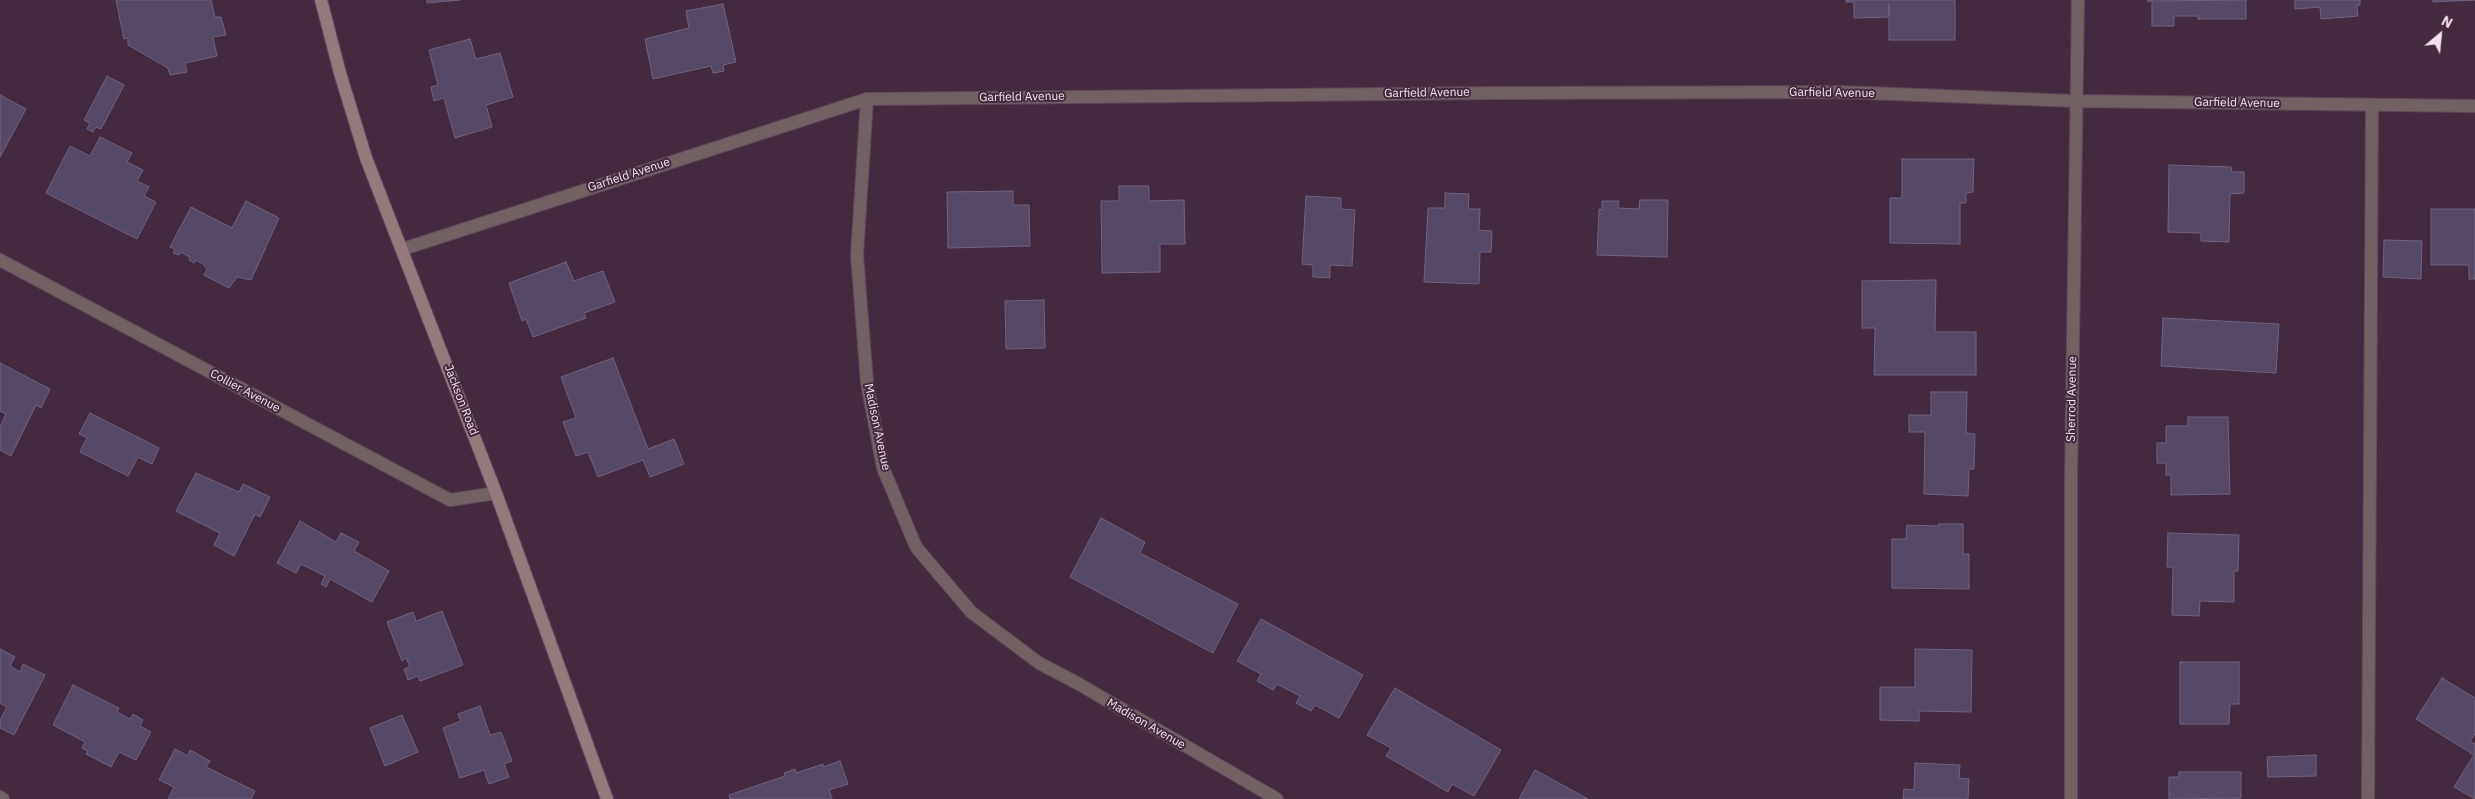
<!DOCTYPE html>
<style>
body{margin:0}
#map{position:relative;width:2475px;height:799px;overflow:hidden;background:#442a3e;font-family:"IBM Plex Sans",sans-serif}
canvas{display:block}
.north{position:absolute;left:2415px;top:10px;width:50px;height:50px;-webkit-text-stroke:4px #442a3e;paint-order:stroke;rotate:28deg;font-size:14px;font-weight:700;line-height:20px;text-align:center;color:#f3e2ee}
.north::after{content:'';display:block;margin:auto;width:18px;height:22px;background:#f3e2ee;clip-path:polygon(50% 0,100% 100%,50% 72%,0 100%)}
</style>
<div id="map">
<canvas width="2475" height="799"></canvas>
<div class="north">N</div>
</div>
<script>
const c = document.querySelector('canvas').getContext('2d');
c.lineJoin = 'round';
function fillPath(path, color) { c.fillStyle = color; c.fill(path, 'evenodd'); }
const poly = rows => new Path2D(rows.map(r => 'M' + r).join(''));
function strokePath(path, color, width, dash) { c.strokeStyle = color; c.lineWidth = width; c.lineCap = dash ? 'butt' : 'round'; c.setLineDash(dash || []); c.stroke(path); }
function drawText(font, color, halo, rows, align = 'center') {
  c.font = font + ' "IBM Plex Sans",sans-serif'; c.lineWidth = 4; c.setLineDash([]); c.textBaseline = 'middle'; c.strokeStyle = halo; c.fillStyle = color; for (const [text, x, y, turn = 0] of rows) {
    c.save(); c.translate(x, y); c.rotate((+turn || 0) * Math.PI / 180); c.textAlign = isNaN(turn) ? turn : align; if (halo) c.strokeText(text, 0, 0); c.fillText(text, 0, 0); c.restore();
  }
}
const building = poly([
 [116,0,211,0,215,17,221,17,226,35,213,37,217,56,185,63,187,72,170,75,168,68,128,45,128,38,124,39,116,0],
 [427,0,460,0,427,3,427,0],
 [1846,0,1955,0,1955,40,1889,40,1889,4,1888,17,1854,18,1854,2,1846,2,1846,0],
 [2246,0,2246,19,2198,19,2198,16,2174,16,2174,26,2152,26,2152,1,2147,1,2246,0],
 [2295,0,2360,0,2360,5,2357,5,2358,16,2321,19,2320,7,2295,9,2295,0],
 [2433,0,2475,0,2433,2,2433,0],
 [723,4,736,62,723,65,724,71,713,73,711,66,653,79,645,39,689,28,686,11,723,4],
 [470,39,476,59,500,53,513,97,486,105,492,127,455,138,444,98,434,101,431,87,438,85,429,50,470,39],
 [107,76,124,85,101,129,96,127,93,132,87,129,90,123,84,120,107,76],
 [0,95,26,109,0,157,0,95],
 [100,137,132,153,127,162,143,170,137,181,149,187,144,196,156,202,137,239,46,193,70,146,90,156,100,137],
 [1902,159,1974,159,1973,192,1966,193,1966,203,1960,203,1960,244,1890,243,1890,198,1902,198,1902,159],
 [2169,165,2231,167,2232,172,2244,172,2244,193,2230,194,2229,242,2201,241,2201,233,2168,232,2169,165],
 [1119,186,1149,186,1149,201,1184,200,1185,244,1160,244,1160,272,1102,273,1101,201,1119,201,1119,186],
 [1013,191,1013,205,1029,205,1030,246,948,248,947,192,1013,191],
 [1445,193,1469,194,1468,209,1480,209,1479,230,1492,231,1491,252,1480,252,1479,284,1424,282,1428,208,1445,208,1445,193],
 [1306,196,1341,198,1341,209,1355,210,1352,266,1330,265,1330,278,1313,277,1313,265,1302,264,1306,196],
 [1640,200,1668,200,1667,257,1597,255,1599,209,1602,210,1602,201,1619,201,1618,208,1639,209,1640,200],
 [246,201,279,218,251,280,237,277,229,288,204,275,207,269,203,264,196,260,194,263,189,260,190,257,180,252,179,255,173,253,175,249,170,247,191,207,232,228,246,201],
 [2431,209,2475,209,2475,279,2469,279,2469,265,2431,265,2431,209],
 [2384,240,2422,241,2421,279,2383,277,2384,240],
 [566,262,574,281,603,271,615,302,584,313,586,318,533,337,526,319,522,321,509,283,566,262],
 [1936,280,1935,332,1976,332,1976,375,1874,375,1875,328,1862,328,1862,281,1936,280],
 [1044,300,1045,348,1006,349,1005,301,1044,300],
 [2163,318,2279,324,2276,373,2161,366,2163,318],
 [613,358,648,449,674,439,684,464,650,477,643,460,598,477,588,452,576,456,563,422,576,418,561,377,613,358],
 [0,363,50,389,41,408,36,405,11,456,0,450,0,427,6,414,0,411,0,363],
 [1931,392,1967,392,1966,433,1975,434,1974,469,1969,469,1968,496,1924,494,1925,432,1909,432,1909,415,1931,415,1931,392],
 [90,413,159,448,152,464,138,457,128,476,80,452,87,438,79,434,90,413],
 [2188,417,2228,417,2230,494,2171,495,2171,475,2166,475,2166,463,2157,463,2157,443,2166,443,2166,426,2188,426,2188,417],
 [196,473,239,492,243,484,270,497,260,517,255,514,234,556,214,545,220,533,176,511,196,473],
 [1101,518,1145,542,1140,553,1238,604,1213,653,1070,577,1101,518],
 [300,521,336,542,341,533,359,542,354,551,389,571,372,602,330,579,326,587,321,584,325,576,301,564,296,573,277,563,300,521],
 [1939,524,1963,524,1963,554,1969,554,1969,589,1892,588,1892,539,1906,539,1907,525,1939,526,1939,524],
 [2168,533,2239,535,2238,571,2234,571,2234,602,2200,601,2199,616,2172,615,2173,567,2167,567,2168,533],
 [442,611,463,665,420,681,418,676,408,680,404,669,410,667,406,658,402,661,387,622,413,612,416,621,442,611],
 [1261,619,1363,675,1339,718,1315,705,1311,711,1296,703,1300,696,1277,684,1273,690,1257,681,1261,674,1237,661,1261,619],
 [0,649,15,657,10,666,20,672,23,664,45,675,14,735,0,728,0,720,7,707,0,703,0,649],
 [1915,649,1972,650,1971,712,1919,711,1919,721,1880,720,1880,687,1915,687,1915,649],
 [2180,662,2239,662,2239,704,2230,704,2229,724,2180,724,2180,662],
 [2442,678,2475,698,2475,734,2470,741,2475,744,2475,799,2454,787,2474,755,2416,719,2442,678],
 [73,685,119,708,117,712,130,719,133,714,143,720,140,726,151,732,136,760,119,752,111,767,86,754,88,751,82,748,85,742,53,725,73,685],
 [1395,688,1501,750,1474,796,1452,784,1448,792,1386,756,1391,748,1367,735,1395,688],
 [480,706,490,735,501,732,512,761,504,764,509,777,489,784,484,770,460,778,443,728,461,721,458,714,480,706],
 [402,715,418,752,385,766,370,728,402,715],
 [175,749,188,756,190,750,210,761,206,767,255,791,251,799,168,799,174,787,159,780,175,749],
 [2316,755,2316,776,2268,777,2267,757,2316,755],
 [840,761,848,784,829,790,832,799,730,799,729,795,785,776,784,773,795,769,796,773,823,764,823,767,840,761],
 [1915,763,1960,765,1959,778,1969,779,1968,799,1903,799,1904,789,1914,790,1915,763],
 [1535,770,1588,799,1519,799,1535,770],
 [2179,772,2241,772,2241,798,2169,799,2169,777,2179,777,2179,772]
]);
const lane = poly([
 [2368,799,2372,105]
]);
const street = poly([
 [867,99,857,255,867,383,883,468,916,547,971,612,1039,663,1077,683,1277,799],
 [403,249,867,99,1498,93,1840,92,2076,101,2475,106],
 [0,260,450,500,496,493],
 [0,797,3,799],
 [2071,799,2071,478,2078,0]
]);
const secondary = poly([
 [321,0,340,73,366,158,496,493,607,799]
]);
const streetNames = [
 ["Garfield Avenue",1427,93,-1],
 ["Garfield Avenue",1832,93,1],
 ["Garfield Avenue",1022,97,-1],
 ["Garfield Avenue",2237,103,1],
 ["Garfield Avenue",629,175,-18],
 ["Collier Avenue",245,391,28],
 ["Sherrod Avenue",2072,399,-89],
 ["Jackson Road",461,400,69],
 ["Madison Avenue",877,427,78],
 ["Madison Avenue",1146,724,30]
];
fillPath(building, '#554966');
strokePath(building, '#706482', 1);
strokePath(lane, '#60475a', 14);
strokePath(street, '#60475a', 14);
strokePath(secondary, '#60475a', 14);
strokePath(lane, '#726163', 12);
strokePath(street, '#726163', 12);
strokePath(secondary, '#957a7d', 12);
drawText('12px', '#f3e2ee', '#442a3e', streetNames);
</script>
